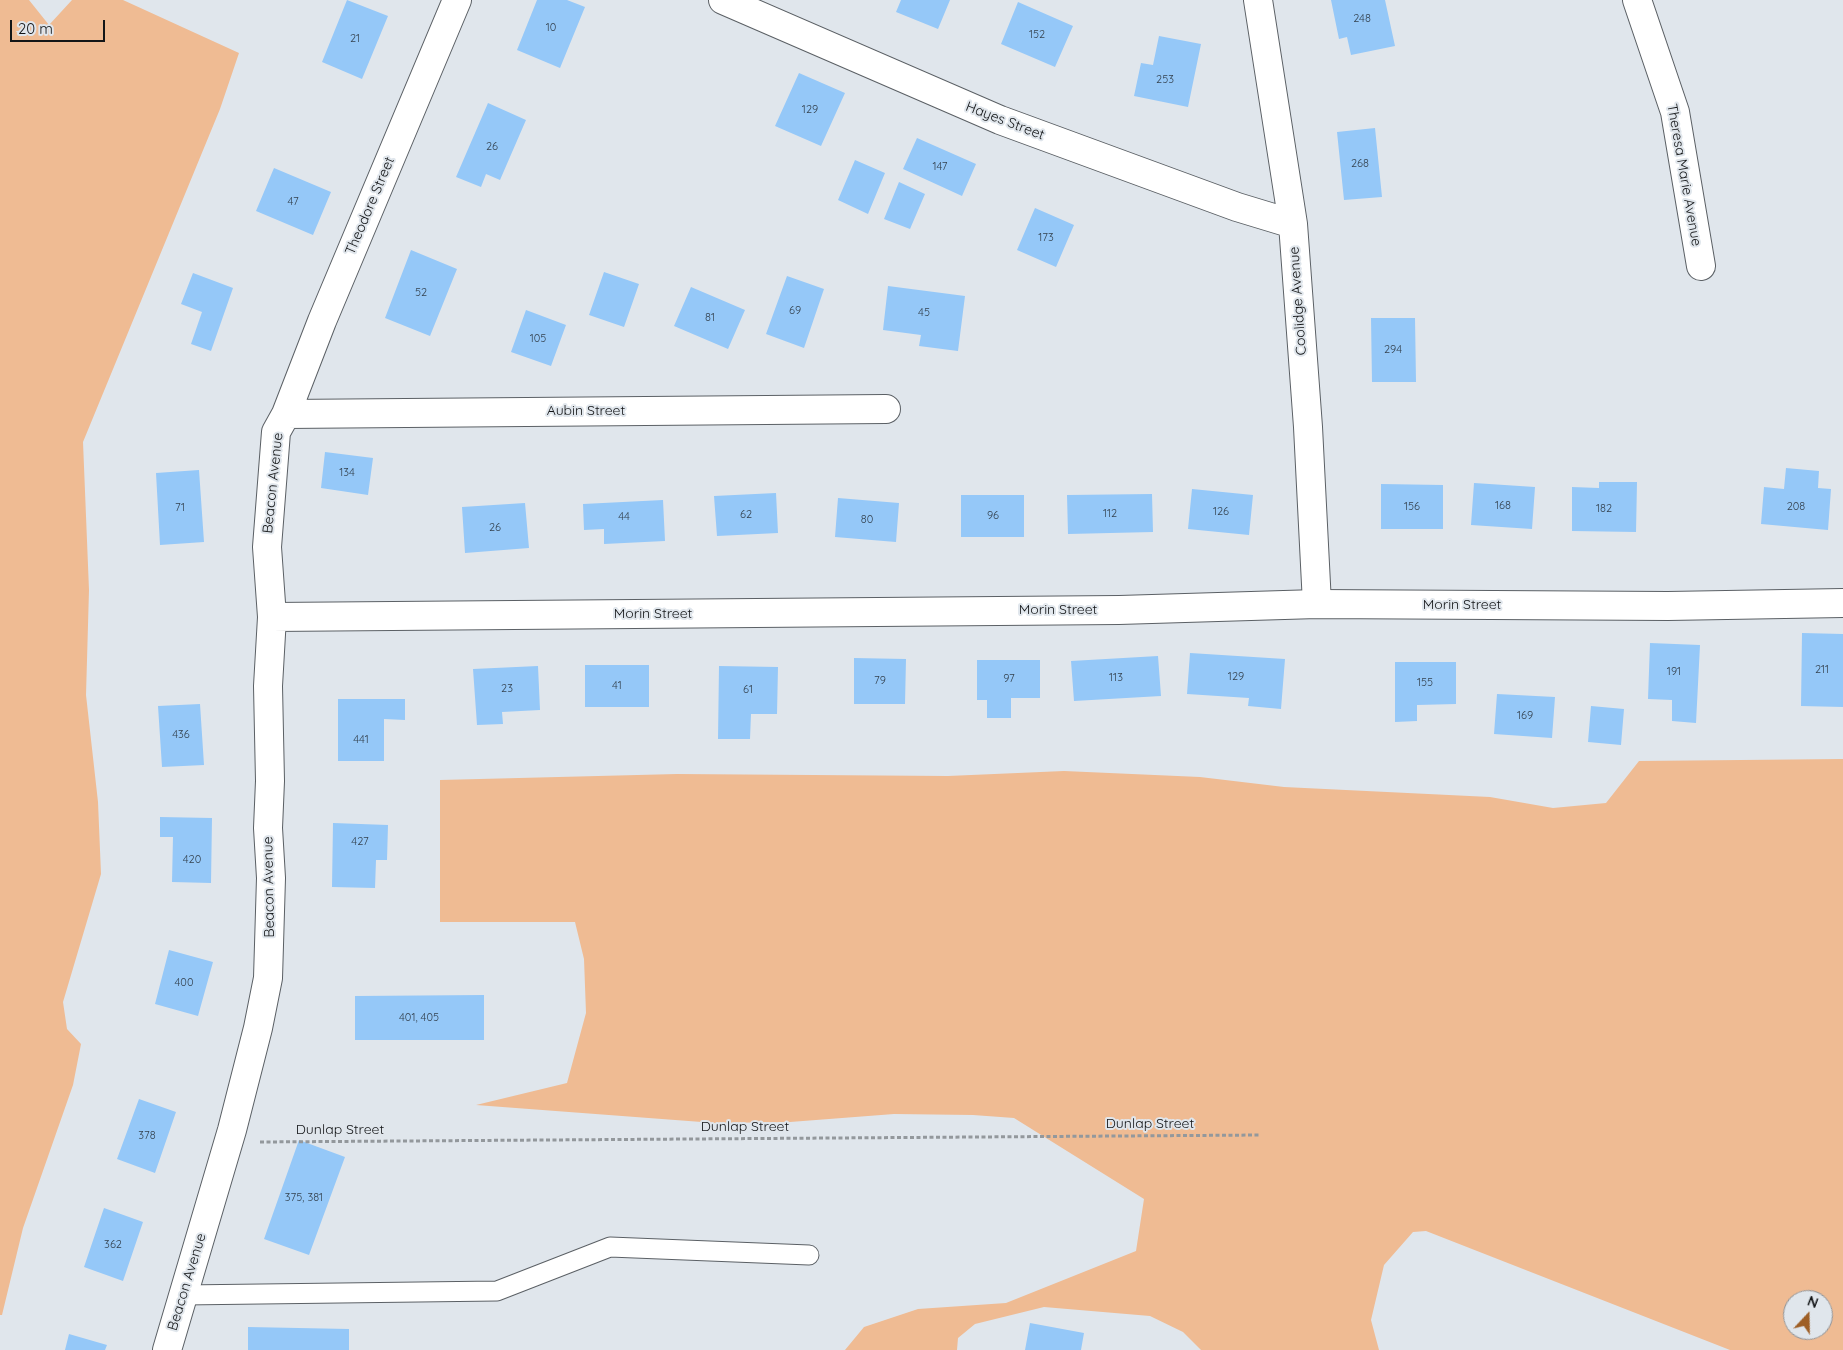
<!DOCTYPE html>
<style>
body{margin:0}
#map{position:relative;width:1843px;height:1350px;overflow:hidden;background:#e0e6ec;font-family:Quicksand,sans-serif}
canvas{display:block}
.north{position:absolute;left:1783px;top:1290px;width:50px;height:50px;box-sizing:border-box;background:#e0e6ec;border:1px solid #8e9297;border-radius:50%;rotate:21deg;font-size:14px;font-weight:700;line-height:20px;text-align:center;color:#131517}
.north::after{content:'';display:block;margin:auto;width:18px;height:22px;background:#9e5f26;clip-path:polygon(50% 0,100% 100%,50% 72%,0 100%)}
.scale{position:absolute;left:10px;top:20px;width:95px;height:22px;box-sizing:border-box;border:2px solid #131517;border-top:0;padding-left:6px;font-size:15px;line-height:18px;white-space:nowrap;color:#131517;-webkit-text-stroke:4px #e0e6ec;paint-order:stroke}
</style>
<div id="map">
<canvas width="1843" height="1350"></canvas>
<div class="north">N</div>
<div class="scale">20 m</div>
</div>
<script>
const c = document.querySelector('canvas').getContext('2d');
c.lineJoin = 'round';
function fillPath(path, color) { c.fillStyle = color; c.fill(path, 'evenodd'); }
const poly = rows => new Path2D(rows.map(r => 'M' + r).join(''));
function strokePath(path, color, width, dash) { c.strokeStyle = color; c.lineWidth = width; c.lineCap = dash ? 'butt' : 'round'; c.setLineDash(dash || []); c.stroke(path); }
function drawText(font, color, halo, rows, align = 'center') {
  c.font = font + ' Quicksand,sans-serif'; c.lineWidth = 4; c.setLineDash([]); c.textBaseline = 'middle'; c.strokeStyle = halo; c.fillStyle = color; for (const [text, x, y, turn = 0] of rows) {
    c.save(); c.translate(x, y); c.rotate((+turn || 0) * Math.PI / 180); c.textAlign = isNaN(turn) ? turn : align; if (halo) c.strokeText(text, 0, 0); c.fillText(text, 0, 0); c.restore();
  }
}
const green = poly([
 [0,0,29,0,49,25,72,0,123,0,239,53,220,109,83,442,89,590,86,695,98,802,101,874,63,1002,67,1029,81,1044,73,1085,23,1228,2,1315,0,1315],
 [1843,759,1843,1350,1730,1350,1426,1231,1413,1232,1384,1265,1371,1320,1379,1350,1201,1350,1183,1332,1150,1316,1044,1307,975,1324,958,1338,957,1350,845,1350,864,1327,918,1309,1006,1303,1136,1251,1144,1199,1014,1118,973,1115,894,1114,790,1122,715,1123,476,1105,567,1083,586,1013,584,959,575,922,440,922,440,780,677,774,948,776,1064,771,1200,777,1284,787,1490,797,1553,808,1606,803,1639,761],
 [1793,1300,1823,1300,1823,1330,1793,1330]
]);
const building = poly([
 [347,0,388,16,362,79,322,62],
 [537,0,567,0,585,7,560,68,517,50],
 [901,0,950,0,938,29,896,12],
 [1331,0,1385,0,1395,46,1351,55,1347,37,1339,39],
 [1018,2,1073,26,1055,67,1001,44],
 [1159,36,1201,44,1188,107,1134,96,1141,63,1153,65],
 [799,73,845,93,821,146,775,126],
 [488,103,526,120,500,180,486,174,481,187,456,177],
 [1375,128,1382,197,1344,200,1337,132],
 [917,138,976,164,962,196,903,169],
 [855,160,885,173,868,214,838,200],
 [274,168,331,192,313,235,256,211],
 [899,182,925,194,910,229,884,219],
 [1035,208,1074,225,1056,267,1017,250],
 [411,250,457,269,430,336,385,318],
 [604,272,639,284,624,327,589,315],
 [193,273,233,288,211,351,191,344,202,312,181,304],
 [787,276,824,289,804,348,766,334],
 [888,286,965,296,958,351,919,346,921,335,883,330],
 [691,287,745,310,728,349,674,326],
 [526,310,566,325,551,366,511,352],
 [1371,318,1415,318,1416,382,1372,382],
 [325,452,373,458,368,495,321,488],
 [1786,468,1819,471,1818,488,1831,489,1828,530,1761,524,1764,487,1784,489],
 [199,470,204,542,160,545,156,473],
 [1599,482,1637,482,1636,532,1572,531,1572,487,1599,488],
 [1474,483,1535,487,1532,529,1471,525],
 [1381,484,1443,485,1443,529,1381,529],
 [1192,489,1253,495,1249,535,1188,529],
 [776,493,778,533,717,536,714,496],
 [1152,494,1153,532,1068,534,1067,495],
 [961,495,1024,495,1024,537,961,537],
 [838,498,899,503,896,542,835,537],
 [663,500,665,541,604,544,604,529,584,530,583,504],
 [525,503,529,548,465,553,462,507],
 [1802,633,1843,634,1843,707,1801,706],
 [1650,643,1700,645,1696,723,1672,721,1672,700,1648,699],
 [1190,653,1285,659,1281,709,1248,706,1249,698,1187,694],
 [1158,656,1161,696,1074,701,1071,661],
 [854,658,906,659,905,704,854,704],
 [977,660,1040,660,1040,698,1011,698,1011,718,987,718,987,700,977,700],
 [1395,662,1456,662,1456,704,1417,705,1417,721,1395,722],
 [585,665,649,665,649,707,585,707],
 [538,666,540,710,502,712,503,724,477,725,473,669],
 [719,666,778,667,777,714,751,714,750,739,718,739],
 [1497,694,1555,697,1552,738,1494,734],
 [338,699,405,699,405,720,384,719,384,761,338,761],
 [200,704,204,765,162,767,158,706],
 [1591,706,1624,709,1621,745,1588,742],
 [160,817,212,818,211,883,172,882,173,837,160,837],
 [333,823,388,825,387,860,376,860,375,888,332,887],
 [169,950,213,962,198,1016,155,1004],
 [484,995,484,1040,355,1040,355,996],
 [139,1099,176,1112,155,1173,117,1159],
 [299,1140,345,1157,309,1255,264,1239],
 [104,1208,143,1222,123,1281,84,1267],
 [1030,1323,1084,1333,1081,1350,1025,1350],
 [248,1327,349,1329,349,1350,248,1350],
 [69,1334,107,1345,105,1350,65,1350]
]);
const path = poly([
 [260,1142,1261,1135]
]);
const service = poly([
 [183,1295,497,1291,610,1247,809,1255]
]);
const minor = poly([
 [723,0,1000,120,1237,207,1293,224],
 [1258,0,1293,224,1308,427,1317,604],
 [1637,0,1675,112,1701,266],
 [286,414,886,409],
 [272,617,267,547,276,432,286,414,322,321,457,0]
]);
const tertiary = poly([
 [167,1350,232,1130,258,1028,268,978,271,878,268,828,270,781,268,686,272,617,1119,610,1317,604,1668,606,1843,603]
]);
const numberNames = [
 ["248",1362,19],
 ["10",551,28],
 ["152",1037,35],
 ["21",355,39],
 ["253",1165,80],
 ["129",810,110],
 ["26",492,147],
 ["268",1360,164],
 ["147",940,167],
 ["47",293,202],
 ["173",1046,238],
 ["52",421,293],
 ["69",795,311],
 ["45",924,313],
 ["81",710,318],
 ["105",538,339],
 ["294",1393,350],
 ["134",347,473],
 ["168",1503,506],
 ["156",1412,507],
 ["208",1796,507],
 ["71",180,508],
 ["182",1604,509],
 ["126",1221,512],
 ["112",1110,514],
 ["62",746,515],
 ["96",993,516],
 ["44",624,517],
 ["80",867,520],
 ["26",495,528],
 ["211",1822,670],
 ["191",1674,672],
 ["129",1236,677],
 ["113",1116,678],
 ["97",1009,679],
 ["79",880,681],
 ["155",1425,683],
 ["41",617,686],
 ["23",507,689],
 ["61",748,690],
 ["169",1525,716],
 ["436",181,735],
 ["441",361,740],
 ["427",360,842],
 ["420",192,860],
 ["400",184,983],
 ["401, 405",419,1018],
 ["378",147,1136],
 ["375, 381",304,1198],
 ["362",113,1245]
];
const streetNames = [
 ["Hayes Street",1005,121,21],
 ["Theresa Marie Avenue",1684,175,80],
 ["Theodore Street",370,206,-67],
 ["Coolidge Avenue",1298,301,-94],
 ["Aubin Street",586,411],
 ["Beacon Avenue",273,483,-84],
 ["Morin Street",1462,605],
 ["Morin Street",1058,610],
 ["Morin Street",653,614],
 ["Beacon Avenue",269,887,-91],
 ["Dunlap Street",1150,1124],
 ["Dunlap Street",745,1127],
 ["Dunlap Street",340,1130],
 ["Beacon Avenue",187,1282,-73]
];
fillPath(green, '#efbb93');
fillPath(building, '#95c8f8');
strokePath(service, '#5b6065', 21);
strokePath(minor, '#5b6065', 30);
strokePath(tertiary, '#5b6065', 30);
strokePath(path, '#93989c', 3, [4, 2.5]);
strokePath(service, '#fff', 19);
strokePath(minor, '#fff', 28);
strokePath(tertiary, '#fff', 28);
drawText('11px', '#34424f', null, numberNames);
drawText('14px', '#131517', '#e0e6ec', streetNames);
</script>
